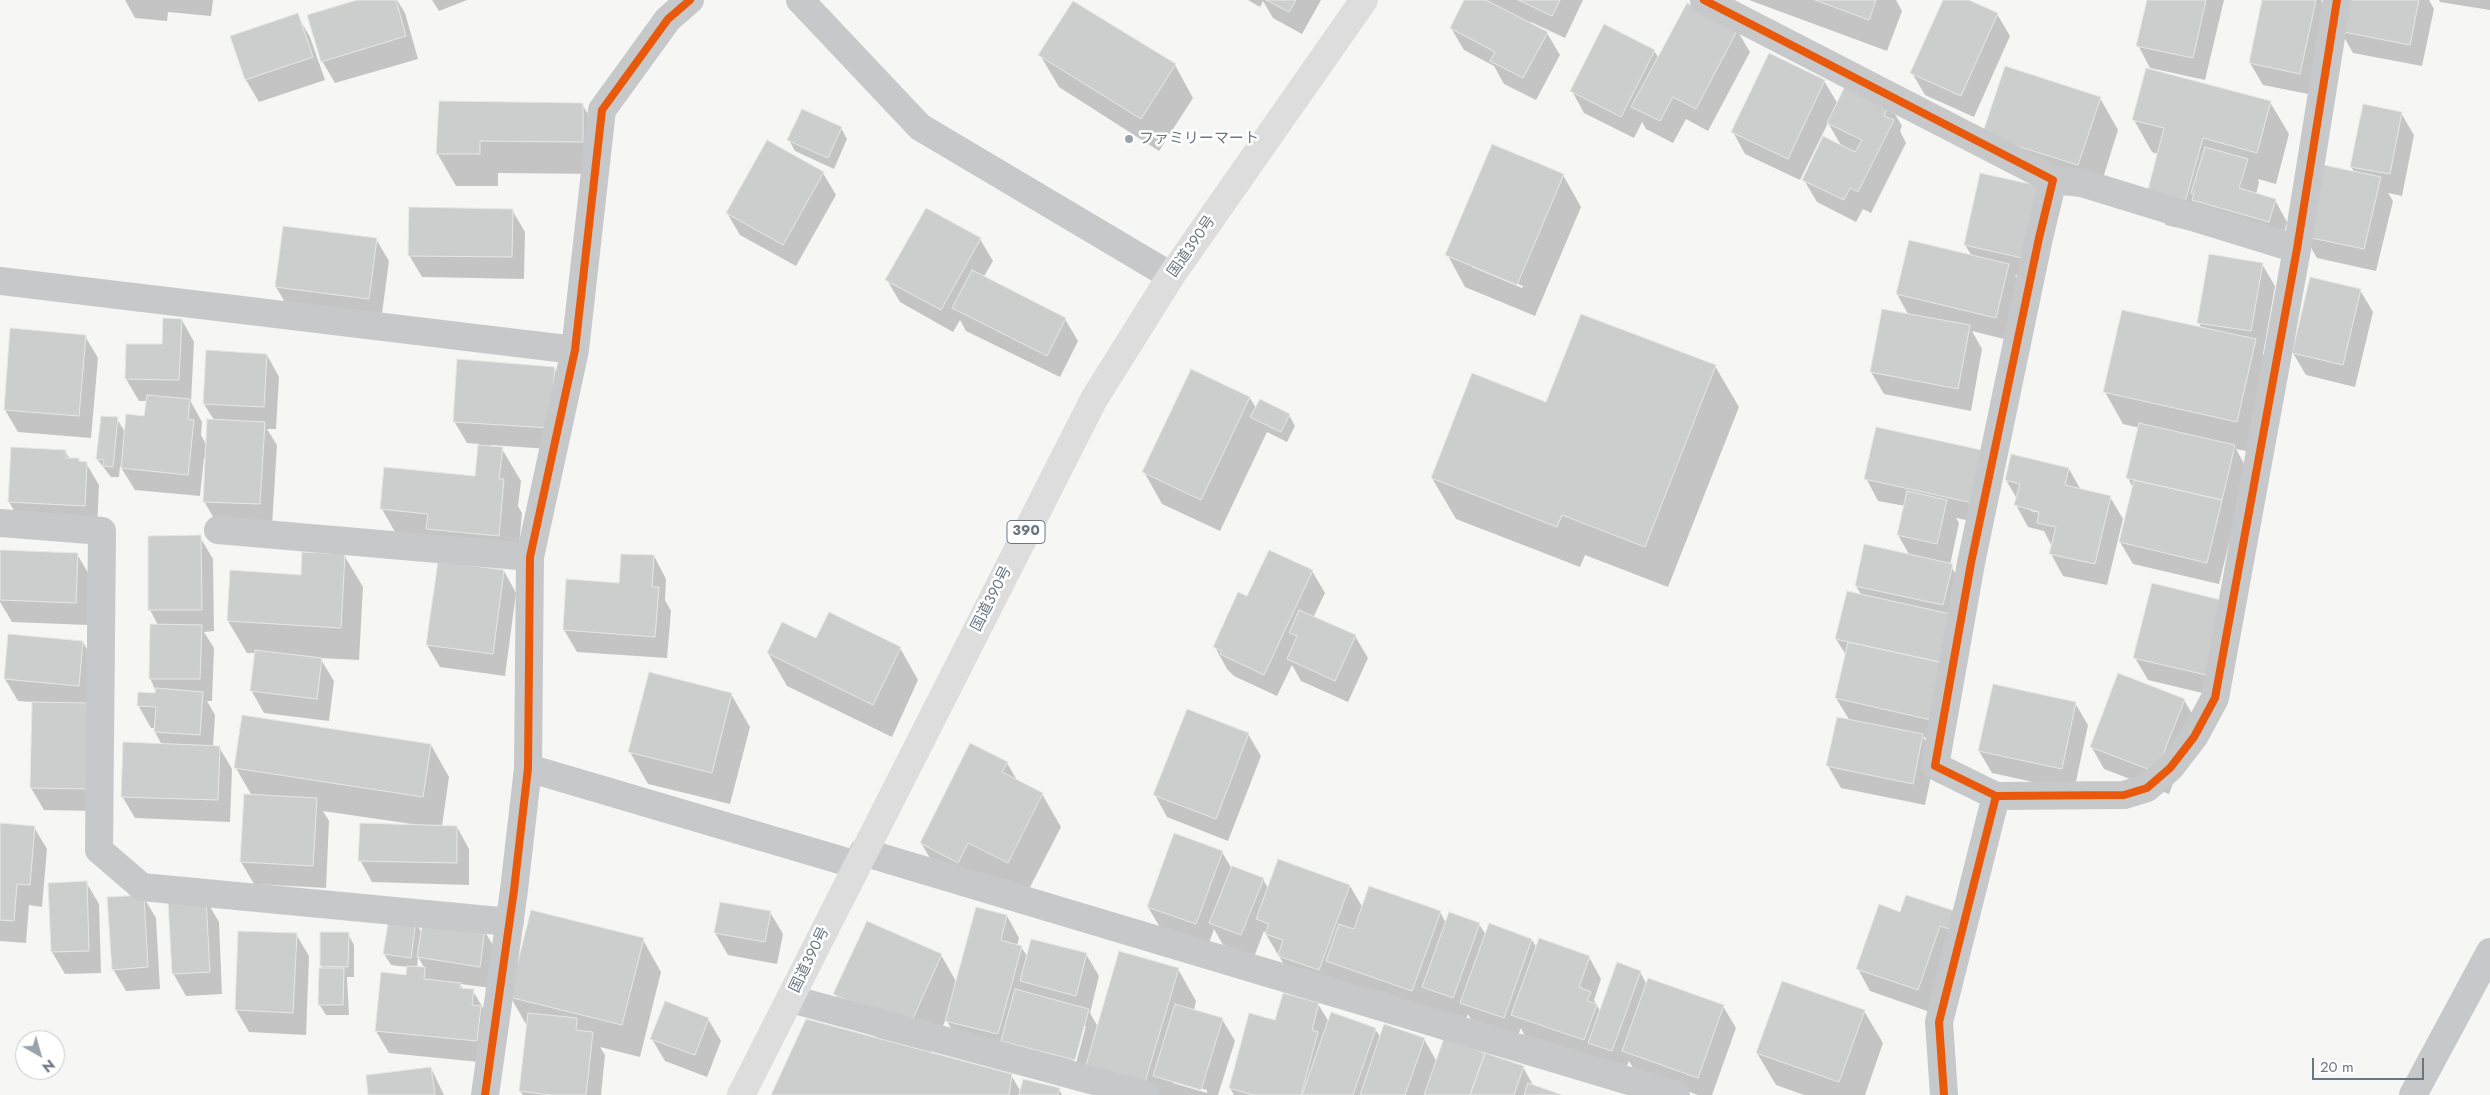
<!DOCTYPE html>
<meta charset="utf-8">
<style>
body{margin:0}
#map{position:relative;width:2490px;height:1095px;overflow:hidden;background:#f6f6f5;font-family:Jost,sans-serif}
canvas{display:block}
.north{position:absolute;left:15px;top:1030px;width:50px;height:50px;box-sizing:border-box;background:#fff;border:1px solid #c3c9cd;border-radius:50%;rotate:142deg;font-size:14px;font-weight:700;line-height:20px;text-align:center;color:#697782}
.north::after{content:'';display:block;margin:auto;width:18px;height:22px;background:#9aa3aa;clip-path:polygon(50% 0,100% 100%,50% 72%,0 100%)}
.scale{position:absolute;left:2312px;top:1058px;width:112px;height:22px;box-sizing:border-box;border:2px solid #697782;border-top:0;padding-left:6px;font-size:15px;line-height:18px;white-space:nowrap;color:#697782;-webkit-text-stroke:4px #fff;paint-order:stroke}
</style>
<div id="map">
<canvas width="2490" height="1095"></canvas>
<div class="north">N</div>
<div class="scale">20 m</div>
</div>
<script>
const c = document.querySelector('canvas').getContext('2d');
c.lineJoin = 'round';
function fillPath(path, color) { c.fillStyle = color; c.fill(path, 'evenodd'); }
const poly = rows => new Path2D(rows.map(r => 'M' + r).join(''));
function strokePath(path, color, width, dash) { c.strokeStyle = color; c.lineWidth = width; c.lineCap = dash ? 'butt' : 'round'; c.setLineDash(dash || []); c.stroke(path); }
function drawText(font, color, halo, rows, align = 'center') {
  c.font = font + ' Jost,"Noto Sans JP",sans-serif'; c.lineWidth = 5; c.setLineDash([]); c.textBaseline = 'middle'; c.strokeStyle = halo; c.fillStyle = color; for (const [text, x, y, turn = 0] of rows) {
    c.save(); c.translate(x, y); c.rotate((+turn || 0) * Math.PI / 180); c.textAlign = isNaN(turn) ? turn : align; if (halo) c.strokeText(text, 0, 0); c.fillText(text, 0, 0); c.restore();
  }
}
const shadow = poly([
 [125,0,213,0,211,16,168,12,167,21,135,18],
 [362,0,397,0,405,13,418,59,335,83,322,61],
 [432,0,467,0,439,11],
 [1248,0,1321,0,1302,34,1273,18,1263,1,1260,7],
 [1466,0,1583,0,1565,38,1531,22,1530,24,1547,33,1560,55,1536,100,1504,84,1494,66,1464,50,1451,28],
 [1749,0,1896,0,1902,11,1887,51],
 [1945,0,1966,0,1997,14,2010,36,1974,117,1925,95,1912,73],
 [2148,0,2224,0,2205,80,2150,68,2138,45],
 [2264,0,2321,0,2329,15,2313,95,2263,85,2250,63],
 [2346,0,2429,0,2434,9,2422,66,2353,53,2340,30],
 [2439,0,2490,0,2490,10,2440,2],
 [297,15,310,37,325,80,259,102,246,80,232,37],
 [1737,30,1750,52,1708,131,1686,119,1673,143,1646,129,1642,122,1634,138,1584,113,1572,91,1654,51,1659,58],
 [1040,55,1175,65,1193,98,1159,151,1059,87],
 [1824,81,1838,104,1889,104,1902,126,1900,131,1906,143,1871,213,1863,209,1856,222,1817,202,1804,180,1842,147,1828,123,1800,180,1745,154,1733,132],
 [2100,98,2118,130,2097,197,1984,135],
 [2270,102,2289,134,2276,184,2258,179,2259,183,2256,194,2275,200,2287,222,2281,244,2204,234,2166,225,2148,192,2158,154,2152,152,2134,120],
 [582,104,601,136,601,174,498,173,498,186,456,186,437,153],
 [2401,113,2414,135,2402,196,2388,193,2393,201,2376,271,2317,258,2304,236,2355,173,2351,167],
 [841,128,847,139,834,169,795,151,789,140],
 [823,173,836,195,796,266,740,235,727,213],
 [1563,175,1581,207,1535,316,1465,287,1447,254],
 [1472,265,1523,286,1522,288,1472,267],
 [1981,175,2040,281,2015,275,2021,287,2008,340,1972,331,1982,349,1971,411,1884,394,1871,372,1909,316,1897,294,1972,256,1965,245],
 [512,210,525,232,524,279,422,277,409,255],
 [376,239,389,261,381,321,289,309,276,287],
 [980,239,993,261,983,278,1065,319,1078,341,1060,377,966,331,960,320,953,332,900,302,887,280],
 [2262,264,2275,286,2263,354,2274,373,2256,453,2236,449,2247,469,2219,584,2133,564,2120,542,2133,488,2128,478,2140,428,2123,424,2105,392,2202,329,2199,323],
 [2360,290,2373,312,2355,387,2306,375,2293,353],
 [182,320,194,342,191,402,202,422,201,435,207,446,214,420,204,404,267,355,279,377,276,429,267,429,277,445,272,526,217,524,204,501,206,459,204,458,200,496,135,490,120,466,119,477,111,477,97,459,117,419,125,432,146,417,147,401,139,401,126,379,127,345,163,346],
 [85,336,98,358,91,438,18,432,5,410],
 [1715,366,1739,407,1668,587,1585,555,1580,567,1456,519,1432,478,1547,404],
 [554,368,567,390,562,450,491,445,490,447,502,449,521,481,518,506,522,513,517,568,450,562,504,571,516,593,505,676,440,667,427,645,439,563,400,541,382,509,476,477,479,444,467,443,454,421],
 [1250,398,1256,408,1289,415,1295,426,1287,442,1267,432,1220,531,1162,504,1144,472],
 [65,451,70,459,86,463,99,485,97,528,22,524,9,502],
 [1985,452,1986,524,1956,518,1959,523,1950,565,1964,587,1944,741,1923,737,1935,757,1925,805,1841,788,1828,766,1850,721,1836,698,1846,655,1836,639,1862,596,1856,586,1910,556,1898,535,1905,506,1878,501,1866,478],
 [2069,469,2081,490,2110,497,2123,519,2107,585,2063,576,2051,554,2051,545,2044,531,2028,527,2016,505,2017,499,2006,480],
 [2031,508,2045,514,2031,511],
 [200,537,213,559,214,631,204,632,214,648,212,701,207,701,215,715,213,747,219,747,232,769,230,822,135,818,122,796,162,745,155,732,155,728,151,728,138,705,157,694,150,678,158,625,150,610],
 [77,554,90,576,88,625,12,622,0,602,0,565],
 [344,555,363,587,359,660,320,658,334,681,329,721,264,713,251,690,256,653,247,653,228,621,302,576],
 [654,556,666,579,665,600,671,611,667,658,577,652,564,630],
 [1312,571,1325,593,1313,618,1355,636,1368,658,1348,702,1301,681,1292,665,1277,696,1234,676,1227,669,1215,647,1248,598],
 [2152,585,2219,697,2148,680,2135,658],
 [83,642,95,664,99,811,44,810,31,788,34,702,18,701,5,679],
 [900,648,918,680,892,737,787,686,768,653],
 [731,694,750,727,730,804,648,784,630,752],
 [2184,700,2197,722,2169,794,2104,769,2091,746],
 [2075,703,2088,725,2074,791,1992,773,1979,751],
 [1248,734,1261,756,1228,841,1167,817,1155,795],
 [431,745,449,777,442,826,457,827,469,849,469,885,372,882,360,860,412,824,323,811,329,821,326,888,254,884,241,862,252,796,236,768],
 [1007,763,1018,782,1042,794,1061,827,1026,895,940,875,921,843],
 [34,827,47,849,42,907,29,905,26,943,0,941,0,833],
 [1222,852,1232,869,1263,879,1268,888,1350,886,1363,908,1440,912,1446,923,1479,924,1486,935,1532,940,1537,948,1589,957,1601,979,1594,1000,1600,1011,1640,972,1647,985,1723,1006,1736,1028,1712,1095,1698,1095,1636,1073,1629,1061,1624,1073,1525,1037,1521,1028,1516,1040,1474,1025,1468,1014,1466,1019,1298,988,1264,931,1254,957,1223,945,1214,929,1208,946,1161,929,1148,907],
 [86,882,99,904,101,973,65,974,52,952],
 [143,896,156,918,160,989,126,991,113,969],
 [206,900,219,922,222,994,186,996,173,973],
 [770,912,783,934,777,964,728,955,715,933],
 [1901,913,1957,913,1930,1012,1870,991,1858,969],
 [1007,916,1019,938,1017,946,1021,947,1028,957,1086,954,1099,976,1090,1013,1098,1027,1178,969,1196,1001,1194,1010,1222,1019,1235,1041,1218,1095,1105,1095,959,1043,946,1019,930,1054,1011,1075,1021,1092,1059,1089,1062,1095,772,1095,884,1041,854,1026,835,994,941,955,957,983],
 [1083,1026,1086,1026,1075,1067,1072,1066],
 [1173,1080,1207,1090,1207,1093,1173,1083],
 [415,922,422,933,484,930,497,952,492,988,460,984,464,990,473,991,486,1013,489,1063,389,1053,376,1031,407,976,408,967,391,965,384,954],
 [418,957,425,969,417,968],
 [296,934,309,956,306,1035,249,1032,236,1010],
 [348,934,354,945,354,977,347,977,349,1015,326,1015,319,1004,323,969,321,966],
 [643,940,661,972,640,1057,600,1047,605,1055,601,1095,523,1095,520,1091,527,1026,510,996],
 [1318,1004,1329,1022,1375,1029,1381,1038,1424,1039,1437,1062,1523,1067,1534,1087,1558,1095,1234,1095,1230,1088,1276,1022],
 [1864,1011,1883,1043,1865,1095,1804,1095,1776,1085,1757,1053],
 [708,1019,721,1041,707,1077,665,1061,652,1039],
 [431,1068,444,1095,370,1095]
]);
const building = poly([
 [357,0,396,0,406,36,321,62,307,15,357,0],
 [1266,0,1296,0,1289,12,1266,0],
 [1464,0,1486,0,1548,32,1523,78,1490,61,1495,52,1450,28,1464,0],
 [1518,0,1560,0,1552,16,1518,0],
 [1815,0,1876,0,1869,20,1815,0],
 [1943,0,1969,0,1998,13,1961,96,1910,73,1943,0],
 [2147,0,2206,0,2193,58,2136,46,2147,0],
 [2262,0,2316,0,2300,74,2249,63,2262,0],
 [2345,0,2419,0,2410,45,2339,31,2345,0],
 [1073,1,1176,64,1141,119,1038,55,1073,1],
 [1687,3,1738,29,1696,109,1673,97,1660,121,1631,107,1687,3],
 [298,13,313,57,245,80,230,36,298,13],
 [1604,24,1655,50,1621,117,1570,91,1604,24],
 [1769,53,1825,80,1788,159,1731,132,1769,53],
 [2005,66,2101,97,2078,165,1982,135,2005,66],
 [2146,68,2271,101,2257,153,2203,138,2185,202,2147,193,2164,128,2132,120,2146,68],
 [1847,82,1890,103,1884,116,1894,120,1858,192,1850,188,1844,200,1802,180,1823,136,1855,152,1862,140,1827,123,1847,82],
 [439,101,583,103,583,142,480,141,480,154,436,154,439,101],
 [2363,104,2402,112,2390,174,2350,167,2363,104],
 [802,109,842,127,828,158,787,140,802,109],
 [767,140,824,172,783,245,726,213,767,140],
 [1492,144,1564,174,1517,285,1445,255,1492,144],
 [2205,147,2248,159,2239,188,2276,199,2269,222,2192,200,2194,194,2191,193,2205,147],
 [2319,164,2381,177,2364,249,2302,236,2319,164],
 [1980,173,2044,187,2027,259,1964,245,1980,173],
 [409,207,513,209,512,257,408,256,409,207],
 [926,208,981,238,941,310,885,280,926,208],
 [283,226,377,238,369,299,275,287,283,226],
 [1909,240,2009,264,1996,318,1896,294,1909,240],
 [2209,254,2263,263,2251,331,2197,323,2209,254],
 [972,270,1066,318,1047,356,952,308,972,270],
 [2310,277,2361,289,2343,365,2292,353,2310,277],
 [1882,309,1970,325,1958,389,1870,372,1882,309],
 [2122,310,2256,339,2237,422,2103,392,2122,310],
 [1581,314,1716,365,1645,547,1562,515,1557,527,1431,478,1472,373,1546,402,1581,314],
 [163,318,182,319,179,380,125,379,126,344,162,344,163,318],
 [10,328,86,335,79,416,4,410,10,328],
 [206,350,267,354,264,407,203,404,206,350],
 [457,359,555,367,550,428,453,422,457,359],
 [1191,369,1250,397,1201,500,1142,472,1191,369],
 [147,395,190,399,188,419,194,420,188,475,121,468,126,414,144,416,147,395],
 [1260,399,1290,414,1281,432,1250,417,1260,399],
 [101,416,118,417,113,467,103,466,104,460,96,459,101,416],
 [207,419,265,422,260,504,203,502,207,419],
 [2139,423,2235,445,2222,500,2126,478,2139,423],
 [1876,427,1986,451,1973,503,1864,479,1876,427],
 [478,445,503,447,499,479,504,479,499,536,426,529,428,514,380,509,384,467,475,476,478,445],
 [11,447,66,450,66,458,79,458,79,461,87,462,85,506,8,502,11,447],
 [2011,454,2069,468,2065,485,2111,496,2095,564,2049,554,2056,527,2037,523,2039,512,2014,505,2020,484,2005,480,2011,454],
 [2134,480,2222,500,2207,563,2119,542,2134,480],
 [1907,491,1947,500,1937,544,1897,535,1907,491],
 [201,535,202,610,148,610,148,536,201,535],
 [1864,544,1953,564,1943,605,1855,586,1864,544],
 [0,550,78,553,76,603,0,600,0,550],
 [1269,550,1313,570,1264,675,1220,654,1222,651,1213,647,1238,592,1247,596,1269,550],
 [302,552,345,554,341,628,227,621,230,570,301,575,302,552],
 [621,554,654,555,652,587,659,587,655,637,563,630,566,579,619,583,621,554],
 [438,561,504,570,493,654,426,645,438,561],
 [2152,583,2225,601,2206,675,2133,658,2152,583],
 [1847,591,1955,615,1944,663,1835,639,1847,591],
 [1299,610,1356,635,1335,681,1287,659,1297,636,1289,633,1299,610],
 [829,612,901,647,873,705,767,653,782,622,816,638,829,612],
 [150,624,202,625,200,679,149,679,150,624],
 [8,634,83,641,79,686,4,679,8,634],
 [1848,642,1944,663,1931,720,1835,698,1848,642],
 [255,650,322,658,317,699,250,691,255,650],
 [649,672,732,693,712,773,628,752,649,672],
 [2118,673,2185,699,2156,772,2090,747,2118,673],
 [1993,684,2076,702,2062,769,1978,751,1993,684],
 [156,688,203,692,200,735,154,732,156,707,137,706,138,692,155,693,156,688],
 [32,702,89,703,87,789,30,788,32,702],
 [1187,709,1249,733,1216,819,1153,795,1187,709],
 [242,715,431,744,423,797,234,768,242,715],
 [1837,717,1923,734,1913,784,1826,766,1837,717],
 [123,742,220,746,218,800,121,797,123,742],
 [970,743,1008,762,1002,772,1043,793,1008,863,968,843,958,863,920,843,970,743],
 [244,794,317,798,313,866,240,862,244,794],
 [0,823,35,826,30,885,17,884,14,921,0,920,0,823],
 [360,823,457,826,457,863,358,861,360,823],
 [1174,833,1223,851,1196,924,1147,907,1174,833],
 [1278,859,1350,885,1319,970,1278,956,1283,940,1265,934,1269,924,1256,919,1278,859],
 [1232,866,1264,878,1241,935,1209,923,1232,866],
 [87,881,89,951,51,952,48,883,87,881],
 [1369,886,1441,911,1412,991,1326,961,1339,924,1354,929,1369,886],
 [144,895,148,967,112,970,107,897,144,895],
 [1906,895,1958,912,1952,930,1940,926,1918,990,1856,969,1879,904,1900,912,1906,895],
 [206,899,210,972,172,974,168,901,206,899],
 [720,902,771,911,765,942,714,933,720,902],
 [976,907,1007,915,1001,940,1022,946,998,1034,945,1021,976,907],
 [531,910,644,938,622,1025,509,997,531,910],
 [1449,912,1480,923,1453,998,1422,987,1449,912],
 [389,917,416,921,411,958,383,954,389,917],
 [423,919,485,928,480,967,417,957,423,919],
 [867,921,942,954,909,1027,833,994,867,921],
 [1489,923,1532,939,1504,1018,1460,1003,1489,923],
 [238,931,297,933,293,1013,235,1010,238,931],
 [320,932,349,932,348,967,320,966,320,932],
 [1539,938,1590,956,1579,987,1591,992,1587,1001,1597,1004,1584,1040,1511,1015,1539,938],
 [1031,939,1087,953,1076,996,1020,981,1031,939],
 [1119,951,1179,968,1145,1082,1086,1065,1119,951],
 [1617,962,1641,971,1612,1051,1588,1043,1617,962],
 [407,966,425,967,424,979,461,983,460,988,474,989,472,1005,481,1006,477,1041,375,1031,381,972,406,975,407,966],
 [319,968,344,968,343,1005,318,1005,319,968],
 [1648,978,1724,1005,1698,1078,1622,1051,1648,978],
 [1782,981,1865,1010,1839,1082,1756,1053,1782,981],
 [1015,989,1089,1009,1075,1060,1001,1041,1015,989],
 [1283,993,1319,1003,1312,1030,1318,1032,1301,1095,1253,1095,1229,1088,1249,1013,1275,1020,1283,993],
 [665,1001,709,1018,695,1055,650,1039,665,1001],
 [1175,1004,1223,1018,1201,1090,1153,1076,1175,1004],
 [1331,1012,1376,1028,1353,1095,1302,1095,1331,1012],
 [528,1013,577,1018,576,1030,593,1032,586,1095,552,1095,519,1091,528,1013],
 [806,1019,1012,1074,1009,1095,771,1095,806,1019],
 [1384,1024,1425,1038,1405,1095,1360,1095,1384,1024],
 [1444,1038,1485,1053,1470,1095,1424,1095,1444,1038],
 [1485,1053,1524,1066,1514,1095,1470,1095,1485,1053],
 [431,1067,435,1095,368,1095,366,1075,431,1067],
 [1023,1079,1060,1088,1058,1095,1019,1095,1023,1079],
 [1528,1083,1562,1095,1524,1095,1528,1083]
]);
const minor = poly([
 [800,0,920,127,1171,276],
 [1704,0,2053,180,2039,238,1971,563,1935,766,1996,796,1939,1022,1944,1095],
 [2053,180,2082,183,2297,249],
 [0,281,575,350],
 [0,523,102,531,99,850,142,887,510,922],
 [218,530,530,557],
 [528,768,857,865],
 [1996,796,2124,795,2147,788,2170,768,2194,737,2215,698,2297,249,2337,0],
 [863,852,1676,1095],
 [791,999,1146,1095],
 [485,1095,514,890,528,768,530,557,575,350,602,110,668,19,690,0],
 [2413,1095,2490,952]
]);
const highway = poly([
 [741,1095,1094,399,1171,276,1364,0]
]);
const cycleway = poly([
 [1704,0,2053,180,2039,238,1971,563,1935,766,1996,796,1939,1022,1944,1095],
 [1996,796,2124,795,2147,788,2170,768,2194,737,2215,698,2297,249,2337,0],
 [485,1095,514,890,528,768,530,557,575,350,602,110,668,19,690,0]
]);
const markers = [
 [1129,139,5,"#9aa3aa"]
];
const shields = [
 [1026,532,38]
];
const shieldNames = [
 ["390",1026,532]
];
const poiNames = [
 ["ファミリーマート",1139,139]
];
const streetNames = [
 ["国道390号",1192,247,-55],
 ["国道390号",992,599,-63],
 ["国道390号",810,960,-64]
];
fillPath(shadow, '#0003');
fillPath(building, '#cccece');
strokePath(building, '#e6e6e4', 1);
strokePath(minor, '#c7c8c9', 28);
strokePath(highway, '#ddddde', 28);
strokePath(cycleway, '#e8590c', 8);
for (const [x, y, r, color] of markers) { const dot = new Path2D(); dot.arc(x, y, r, 0, 2 * Math.PI); c.fillStyle = color; c.fill(dot); strokePath(dot, '#fff', 2); }
for (const [x, y, w] of shields) { const box = new Path2D(); box.roundRect(x - w / 2, y - 11.5, w, 23, 4); c.fillStyle = '#fff'; c.fill(box); strokePath(box, '#697782', 1); }
drawText('bold 14px', '#697782', null, shieldNames);
drawText('15px', '#697782', '#fff', poiNames, 'left');
drawText('15px', '#697782', '#fff', streetNames);
</script>
